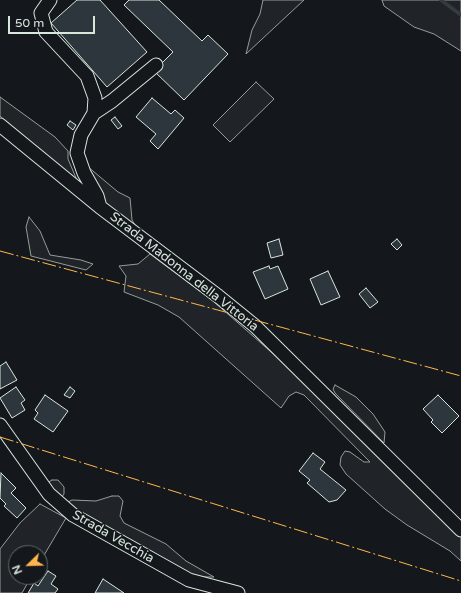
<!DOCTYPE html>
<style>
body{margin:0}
#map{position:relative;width:461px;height:593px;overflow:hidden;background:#14181c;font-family:"Varela Round",sans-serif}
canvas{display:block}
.north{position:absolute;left:8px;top:545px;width:40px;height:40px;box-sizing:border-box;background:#14181c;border:1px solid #626a69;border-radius:50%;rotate:247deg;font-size:11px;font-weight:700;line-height:16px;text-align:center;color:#d8e6dc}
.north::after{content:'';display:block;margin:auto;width:14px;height:18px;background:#ffb74d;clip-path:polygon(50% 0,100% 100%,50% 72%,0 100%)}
.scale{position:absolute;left:8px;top:16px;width:87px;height:18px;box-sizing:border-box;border:2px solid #d8e6dc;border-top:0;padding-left:5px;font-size:12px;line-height:14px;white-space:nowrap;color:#d8e6dc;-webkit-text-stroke:3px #14181c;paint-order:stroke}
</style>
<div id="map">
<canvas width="461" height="593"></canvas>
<div class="north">N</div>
<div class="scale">50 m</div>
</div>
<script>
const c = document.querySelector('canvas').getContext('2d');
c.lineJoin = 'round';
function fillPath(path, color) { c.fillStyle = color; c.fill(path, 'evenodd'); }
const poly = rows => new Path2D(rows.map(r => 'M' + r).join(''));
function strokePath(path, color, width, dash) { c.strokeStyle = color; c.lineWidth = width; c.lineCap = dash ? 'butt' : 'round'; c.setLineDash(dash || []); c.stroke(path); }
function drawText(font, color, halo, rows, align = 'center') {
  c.font = font + ' "Varela Round",sans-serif'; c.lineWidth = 3; c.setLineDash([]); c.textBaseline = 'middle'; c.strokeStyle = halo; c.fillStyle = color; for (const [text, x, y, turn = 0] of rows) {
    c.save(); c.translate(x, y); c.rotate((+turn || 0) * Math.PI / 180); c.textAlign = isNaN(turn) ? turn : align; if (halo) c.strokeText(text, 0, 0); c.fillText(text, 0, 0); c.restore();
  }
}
const green = poly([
 [263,0,304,0,246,54,252,30,260,14,263,0],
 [382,0,461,0,461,51,434,34,414,27,384,6,382,0],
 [256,82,274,99,230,142,213,125,256,82],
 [0,97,55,137,68,151,68,159,79,185,52,160,0,116,0,97],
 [87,166,118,192,130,198,132,220,139,231,89,193,87,166],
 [29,217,40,231,50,255,81,260,93,264,86,270,31,256,26,227,29,217],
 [150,254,213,301,286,365,455,530,461,536,461,561,450,551,407,525,385,509,346,474,340,465,341,457,345,451,350,452,364,462,370,462,304,395,296,392,289,396,281,408,179,317,158,305,124,292,126,276,119,266,138,264,150,254],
 [335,385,356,397,373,414,385,432,384,443,335,393,333,389,335,385],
 [52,480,58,480,64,487,64,494,59,501,44,485,52,480],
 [112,496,119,496,123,501,120,516,124,523,166,544,186,561,214,577,196,577,64,504,72,500,96,501,112,496],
 [40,504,66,518,40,562,40,553,16,553,16,577,31,577,22,593,0,593,0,549,20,523,40,504]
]);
const stream = poly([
 [441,0,461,15]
]);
const building = poly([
 [77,0,100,0,147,52,107,87,51,23,77,0],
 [129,0,159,0,202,41,208,35,228,54,184,100,154,71,173,52,124,5,129,0],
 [152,98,171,114,175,110,184,118,158,149,150,141,156,134,136,117,152,98],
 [115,117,122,126,118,129,111,120,115,117],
 [70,121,76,125,73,130,67,125,70,121],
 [279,239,283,255,271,258,267,243,279,239],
 [397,239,402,245,397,250,391,244,397,239],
 [269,266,270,269,278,266,288,289,265,299,253,272,269,266],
 [328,271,340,297,321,305,310,279,328,271],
 [366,288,378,302,370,308,359,294,366,288],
 [6,362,17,380,0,389,0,366,6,362],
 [16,387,25,400,21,403,25,410,12,418,0,398,16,387],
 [70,387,75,391,70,398,64,395,70,387],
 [45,395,68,411,53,432,34,419,38,413,35,410,45,395],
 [438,395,459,416,442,433,431,422,433,420,423,409,438,395],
 [313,453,325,462,320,469,346,490,337,500,329,502,307,483,310,480,299,471,313,453],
 [1,473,16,488,11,493,26,508,17,518,4,506,6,504,0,498,1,473],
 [48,571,56,576,51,584,58,589,55,593,28,593,34,583,38,586,48,571],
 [103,579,124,593,95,593,103,579]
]);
const minor = poly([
 [50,0,41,13,46,32,87,76,95,98,94,113],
 [0,125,100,207,218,296,255,326,461,530],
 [100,207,97,196,84,173,77,153,81,135,94,113,112,101,156,65],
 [0,425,49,494,73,515,189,580,238,593]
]);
const power = poly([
 [0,251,461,376],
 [0,437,461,581]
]);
const streetNames = [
 ["Strada Madonna della Vittoria",184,272,38],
 ["Strada Vecchia",113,537,30]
];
fillPath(green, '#202428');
strokePath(green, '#939e99', 1);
strokePath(stream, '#363b3e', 3.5);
fillPath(building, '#2c363c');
strokePath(building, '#d8e6dc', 1);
strokePath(minor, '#d8e6dc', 15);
strokePath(minor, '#14181c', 13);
strokePath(power, '#ffb74d', 1, [14, 3, 2, 3]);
drawText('13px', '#d8e6dc', '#14181c', streetNames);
</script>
